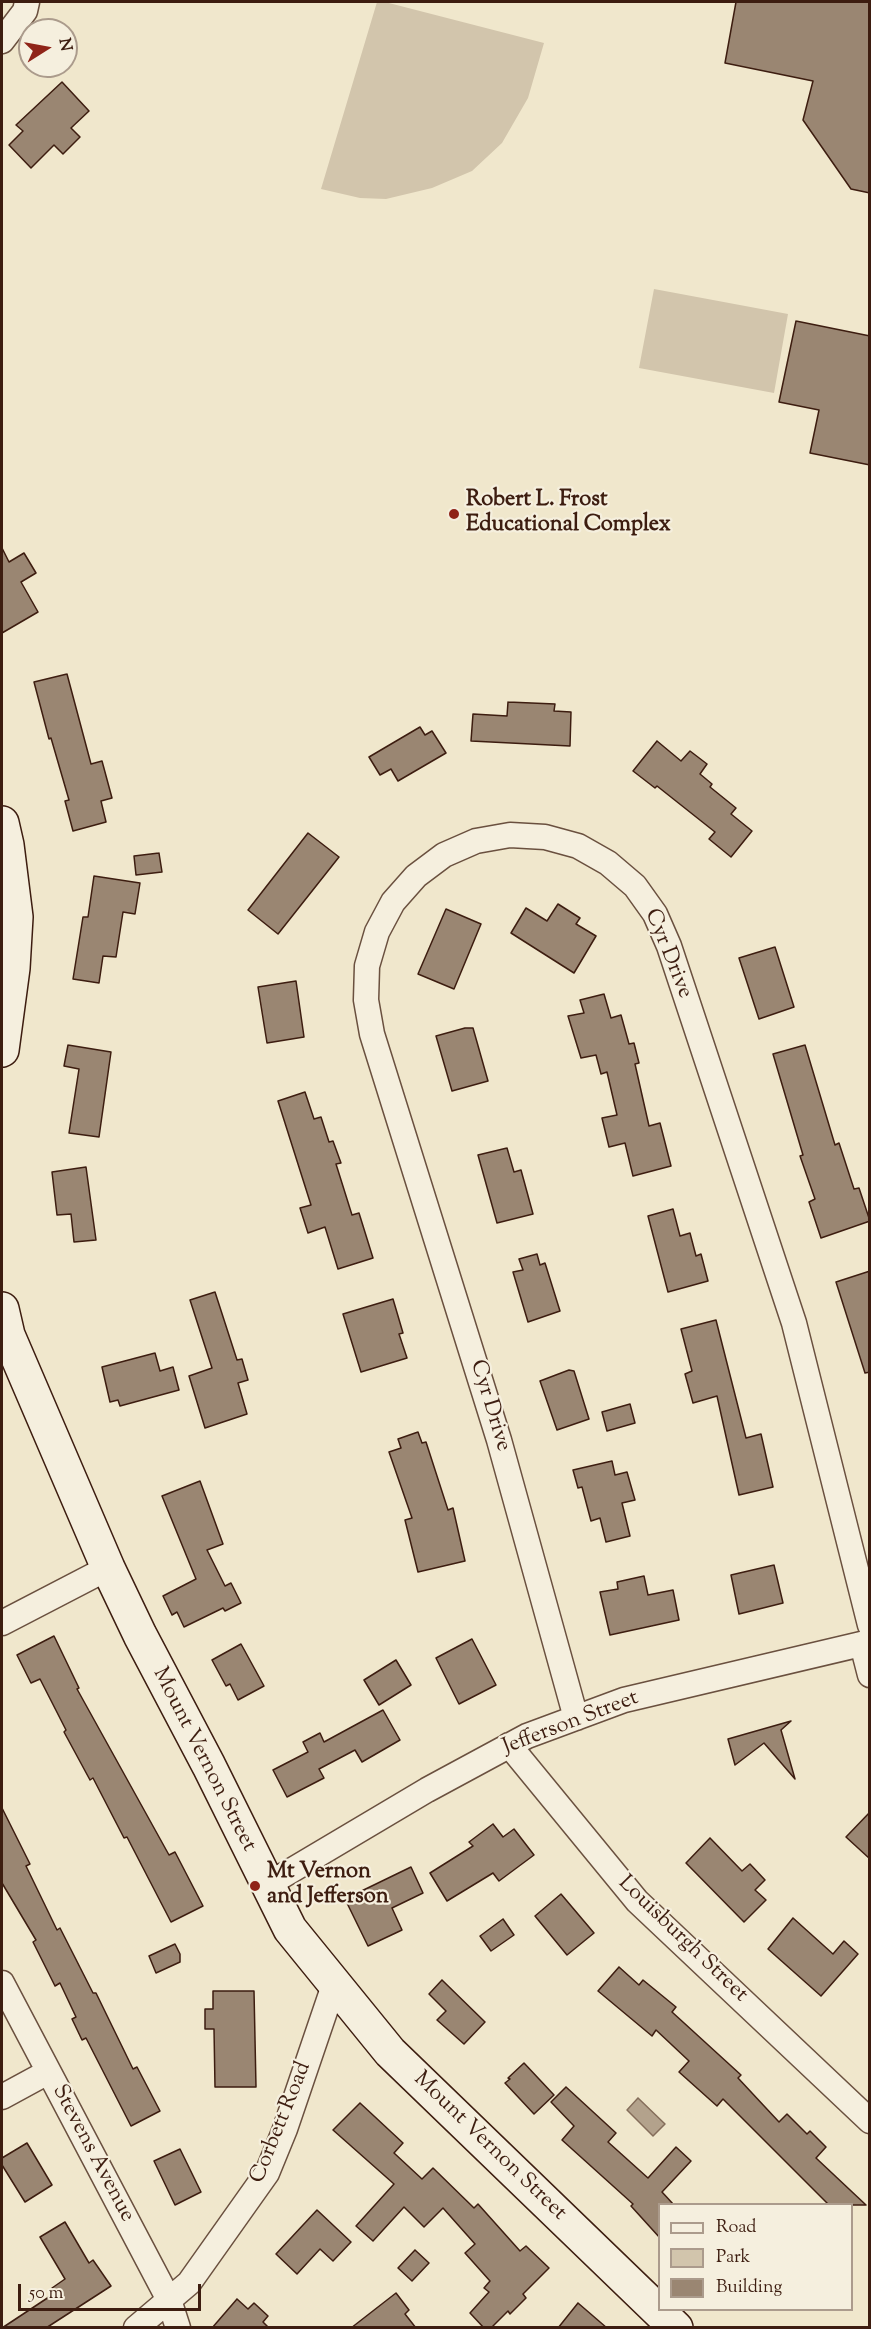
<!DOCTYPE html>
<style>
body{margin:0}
#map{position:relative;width:871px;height:2329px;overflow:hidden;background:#f0e7cc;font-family:"Sorts Mill Goudy",serif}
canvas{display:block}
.frame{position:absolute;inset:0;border:3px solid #3d1d10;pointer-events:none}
.legend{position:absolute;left:658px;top:2203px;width:195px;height:108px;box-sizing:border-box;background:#f5efde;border:2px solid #ab9b8c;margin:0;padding:8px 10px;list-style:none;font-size:18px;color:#3d1d10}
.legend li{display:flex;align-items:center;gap:12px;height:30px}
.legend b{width:30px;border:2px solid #ab9b8c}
.north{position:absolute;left:18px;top:18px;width:60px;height:60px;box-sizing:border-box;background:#f5efde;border:2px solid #ab9b8c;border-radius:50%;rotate:79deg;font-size:16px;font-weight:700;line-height:24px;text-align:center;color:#3d1d10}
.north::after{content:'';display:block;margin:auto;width:21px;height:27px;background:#8f2418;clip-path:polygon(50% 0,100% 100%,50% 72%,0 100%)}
.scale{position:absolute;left:18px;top:2284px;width:183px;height:27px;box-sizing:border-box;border:3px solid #3d1d10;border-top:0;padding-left:8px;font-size:18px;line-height:21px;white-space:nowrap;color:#3d1d10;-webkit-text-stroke:4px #f5efde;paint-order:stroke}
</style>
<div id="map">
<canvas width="871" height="2329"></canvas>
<div class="frame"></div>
<ul class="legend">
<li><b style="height:8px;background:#f5efde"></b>Road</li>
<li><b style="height:16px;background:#d2c5ac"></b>Park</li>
<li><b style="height:16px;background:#9a8672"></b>Building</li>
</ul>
<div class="north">N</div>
<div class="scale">50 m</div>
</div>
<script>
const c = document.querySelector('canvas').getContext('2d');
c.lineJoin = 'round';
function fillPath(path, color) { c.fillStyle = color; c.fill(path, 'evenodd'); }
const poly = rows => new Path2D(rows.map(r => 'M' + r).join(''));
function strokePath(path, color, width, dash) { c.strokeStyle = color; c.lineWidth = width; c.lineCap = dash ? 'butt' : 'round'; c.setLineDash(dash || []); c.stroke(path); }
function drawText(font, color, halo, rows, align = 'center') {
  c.font = font + ' "Sorts Mill Goudy",serif'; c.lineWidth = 4.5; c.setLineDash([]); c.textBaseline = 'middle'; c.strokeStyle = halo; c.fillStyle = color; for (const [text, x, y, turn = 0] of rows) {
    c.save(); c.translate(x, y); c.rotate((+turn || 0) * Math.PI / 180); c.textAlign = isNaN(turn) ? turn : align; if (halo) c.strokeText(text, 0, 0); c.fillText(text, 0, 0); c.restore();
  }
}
const green = poly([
 [377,2,385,2,544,43,528,98,502,143,472,171,432,188,386,199,360,198,321,189],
 [654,289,788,314,774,393,639,368]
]);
const water = poly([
 [638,2098,665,2124,653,2136,627,2110,638,2098]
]);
const building = poly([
 [736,2,870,2,870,193,851,189,803,120,813,81,725,63,736,2],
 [62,82,89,111,71,128,80,137,63,154,54,145,31,168,9,145,23,131,16,125,62,82],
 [796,321,870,336,870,465,810,453,819,410,779,402,796,321],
 [2,548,9,562,24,553,36,573,21,582,38,612,2,633,2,548],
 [67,674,91,764,102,761,112,798,101,801,106,822,73,831,65,801,69,800,51,738,49,739,34,682,67,674],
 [508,702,555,704,554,711,571,712,570,746,471,741,473,714,507,716,508,702],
 [420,727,425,735,432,731,446,753,398,781,391,769,380,775,369,757,420,727],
 [657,741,681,761,690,751,707,764,700,774,712,784,710,787,736,808,731,814,752,831,731,857,709,839,715,832,657,786,655,788,633,771,657,741],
 [308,833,339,857,278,934,248,910,308,833],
 [159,853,162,872,136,875,134,856,159,853],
 [94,876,140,883,135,914,123,912,116,957,103,956,99,983,73,979,83,917,88,917,94,876],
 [558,904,580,918,576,924,596,936,574,973,511,933,526,908,547,921,558,904],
 [446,909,481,924,454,989,418,974,446,909],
 [775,947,794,1007,759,1019,739,958,775,947],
 [296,981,304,1037,267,1043,258,987,296,981],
 [604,994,611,1018,621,1015,629,1044,634,1043,639,1063,635,1064,649,1126,660,1123,671,1166,633,1176,625,1143,609,1147,602,1118,617,1115,607,1072,601,1074,596,1055,581,1058,568,1016,584,1013,580,1000,604,994],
 [465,1028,473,1028,488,1081,452,1091,436,1036,465,1028],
 [68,1045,111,1052,99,1137,69,1133,79,1069,64,1066,68,1045],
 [805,1045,835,1145,839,1143,854,1189,859,1188,870,1221,821,1238,809,1202,815,1199,800,1156,803,1155,773,1054,805,1045],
 [305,1092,314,1119,321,1117,329,1142,333,1141,341,1163,336,1164,352,1215,359,1213,373,1258,338,1269,325,1227,308,1233,300,1208,311,1205,278,1101,305,1092],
 [507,1148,514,1172,521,1170,533,1214,497,1223,478,1155,507,1148],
 [86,1167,96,1240,74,1242,71,1214,57,1215,52,1172,86,1167],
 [673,1209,680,1236,690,1233,696,1256,701,1254,708,1281,668,1292,648,1216,673,1209],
 [537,1254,540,1265,545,1263,560,1311,528,1322,513,1272,523,1270,519,1259,537,1254],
 [870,1271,870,1372,865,1373,836,1282,870,1271],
 [215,1292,237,1360,242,1359,248,1380,238,1383,247,1414,205,1428,189,1376,212,1368,190,1300,215,1292],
 [393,1299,403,1333,399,1334,407,1358,361,1372,343,1314,393,1299],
 [716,1320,746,1438,761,1434,773,1487,739,1495,717,1396,693,1403,685,1374,692,1371,681,1329,716,1320],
 [155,1353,160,1371,173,1367,179,1390,120,1406,118,1400,110,1402,102,1367,155,1353],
 [569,1370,574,1371,589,1419,557,1430,540,1381,569,1370],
 [630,1404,635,1423,607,1431,602,1412,630,1404],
 [418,1432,422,1443,426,1442,448,1510,453,1508,465,1561,418,1572,405,1520,412,1518,389,1452,401,1448,398,1439,418,1432],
 [612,1461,615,1475,627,1472,635,1500,622,1503,630,1536,606,1542,600,1518,591,1521,582,1487,578,1488,573,1470,612,1461],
 [200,1481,223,1544,207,1550,225,1586,231,1583,241,1603,225,1611,223,1608,184,1627,177,1612,172,1615,163,1596,196,1579,162,1496,200,1481],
 [774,1565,783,1603,739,1614,731,1575,774,1565],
 [644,1576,648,1595,673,1590,679,1620,610,1635,600,1592,618,1589,617,1582,644,1576],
 [54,1636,79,1688,77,1689,169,1855,175,1852,203,1906,171,1922,127,1837,124,1838,93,1778,90,1780,64,1732,66,1730,40,1679,31,1683,17,1655,54,1636],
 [472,1639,496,1685,459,1704,436,1658,472,1639],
 [241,1644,264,1686,238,1700,230,1684,226,1686,212,1660,241,1644],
 [396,1660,411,1685,379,1705,364,1680,396,1660],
 [383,1710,400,1740,362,1762,355,1750,319,1769,324,1778,287,1797,273,1770,308,1752,303,1742,320,1733,324,1742,383,1710],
 [791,1721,781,1730,795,1779,764,1743,735,1765,728,1739,791,1721],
 [2,1808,30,1864,26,1866,57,1930,60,1928,93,1993,96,1993,133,2069,137,2067,160,2111,131,2126,86,2038,82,2040,72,2019,76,2017,60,1983,55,1986,33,1942,36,1940,2,1883,2,1808],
 [870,1812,870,1859,846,1837,870,1812],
 [493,1824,503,1837,514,1829,534,1855,499,1881,493,1873,447,1901,430,1873,473,1846,469,1842,493,1824],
 [710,1838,742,1871,750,1864,765,1880,755,1890,766,1900,744,1922,686,1863,710,1838],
 [411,1867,423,1893,392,1908,402,1930,368,1946,345,1899,411,1867],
 [561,1894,594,1933,567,1955,535,1916,561,1894],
 [793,1918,833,1954,844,1941,858,1954,821,1996,768,1949,793,1918],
 [503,1919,514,1935,491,1951,480,1936,503,1919],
 [175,1944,180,1954,180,1962,156,1973,149,1956,175,1944],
 [619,1967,639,1985,643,1980,676,2007,672,2012,741,2075,738,2078,779,2122,787,2114,807,2134,810,2131,826,2147,816,2158,866,2205,829,2205,723,2099,717,2106,679,2072,689,2061,656,2030,652,2036,598,1991,619,1967],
 [442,1980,485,2022,464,2044,437,2020,446,2011,429,1994,442,1980],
 [213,1991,254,1991,256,2087,215,2087,214,2029,205,2029,205,2009,213,2009,213,1991],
 [524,2063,554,2095,534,2114,505,2083,510,2079,508,2078,524,2063],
 [566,2087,616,2133,608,2142,648,2178,676,2147,691,2161,662,2192,674,2205,660,2205,660,2238,631,2206,633,2204,562,2140,574,2126,551,2102,566,2087],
 [360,2103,403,2143,394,2153,422,2179,433,2168,474,2208,478,2204,520,2251,526,2246,549,2268,523,2294,526,2298,510,2314,508,2311,491,2328,484,2328,470,2313,489,2292,484,2288,490,2281,465,2253,475,2244,443,2208,424,2227,404,2207,373,2241,356,2226,394,2184,333,2130,360,2103],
 [27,2143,52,2185,25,2202,2,2165,2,2158,27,2143],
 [180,2149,201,2192,175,2205,154,2161,180,2149],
 [317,2210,351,2242,333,2261,320,2249,297,2274,276,2254,317,2210],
 [65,2222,89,2263,93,2260,111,2286,46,2328,2,2328,55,2293,52,2288,65,2279,40,2237,65,2222],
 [415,2250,429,2263,412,2281,398,2268,415,2250],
 [396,2293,409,2310,405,2314,416,2328,351,2328,396,2293],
 [237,2299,248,2309,254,2303,268,2316,263,2322,269,2328,212,2328,237,2299],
 [578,2303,607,2328,558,2328,578,2303]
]);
const minor = poly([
 [2,41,25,11,27,2],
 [2,1623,108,1568],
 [862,1644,870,1675],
 [576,1718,499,1440,372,1034,366,1000,367,966,377,932,393,902,416,876,444,855,476,841,510,835,545,837,578,846,608,863,635,886,655,914,669,946,794,1323,870,1625],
 [509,1745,637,1901,870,2121],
 [267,1885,427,1790,527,1736,624,1700,870,1642],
 [2,1983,169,2300,178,2328],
 [2,2097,48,2072],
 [136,2328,189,2283,267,2173,285,2129,334,1985]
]);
const secondary = poly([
 [2,823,7,845,16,917,13,968,2,1050],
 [2,1309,8,1335,108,1568,140,1635,209,1766,290,1929,390,2052,676,2328]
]);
const markers = [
 [454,514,6,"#8f2418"],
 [255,1886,6,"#8f2418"]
];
const poiNames = [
 ["Robert L. Frost",466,501],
 ["Educational Complex",466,526],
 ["Mt Vernon",267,1873],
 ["and Jefferson",267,1898]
];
const streetNames = [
 ["Cyr Drive",667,954,68],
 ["Cyr Drive",489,1406,73],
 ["Jefferson Street",571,1724,-21],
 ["Mount Vernon Street",203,1760,63],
 ["Louisburgh Street",682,1940,44],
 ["Corbett Road",282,2123,-68],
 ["Mount Vernon Street",489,2147,44],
 ["Stevens Avenue",92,2154,62]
];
fillPath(green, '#d2c5ac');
fillPath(water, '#b3a28c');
strokePath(water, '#846d5a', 1.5);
fillPath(building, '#9a8672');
strokePath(building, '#3d1d10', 1.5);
strokePath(minor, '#6a503f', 27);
strokePath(secondary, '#3d1d10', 36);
strokePath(minor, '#f5efde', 24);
strokePath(secondary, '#f5efde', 33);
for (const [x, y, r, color] of markers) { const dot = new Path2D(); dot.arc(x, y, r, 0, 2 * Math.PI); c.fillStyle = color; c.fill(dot); strokePath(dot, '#f5efde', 2); }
drawText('bold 22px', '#3d1d10', '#f5efde', poiNames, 'left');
drawText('22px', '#3d1d10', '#f5efde', streetNames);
</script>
